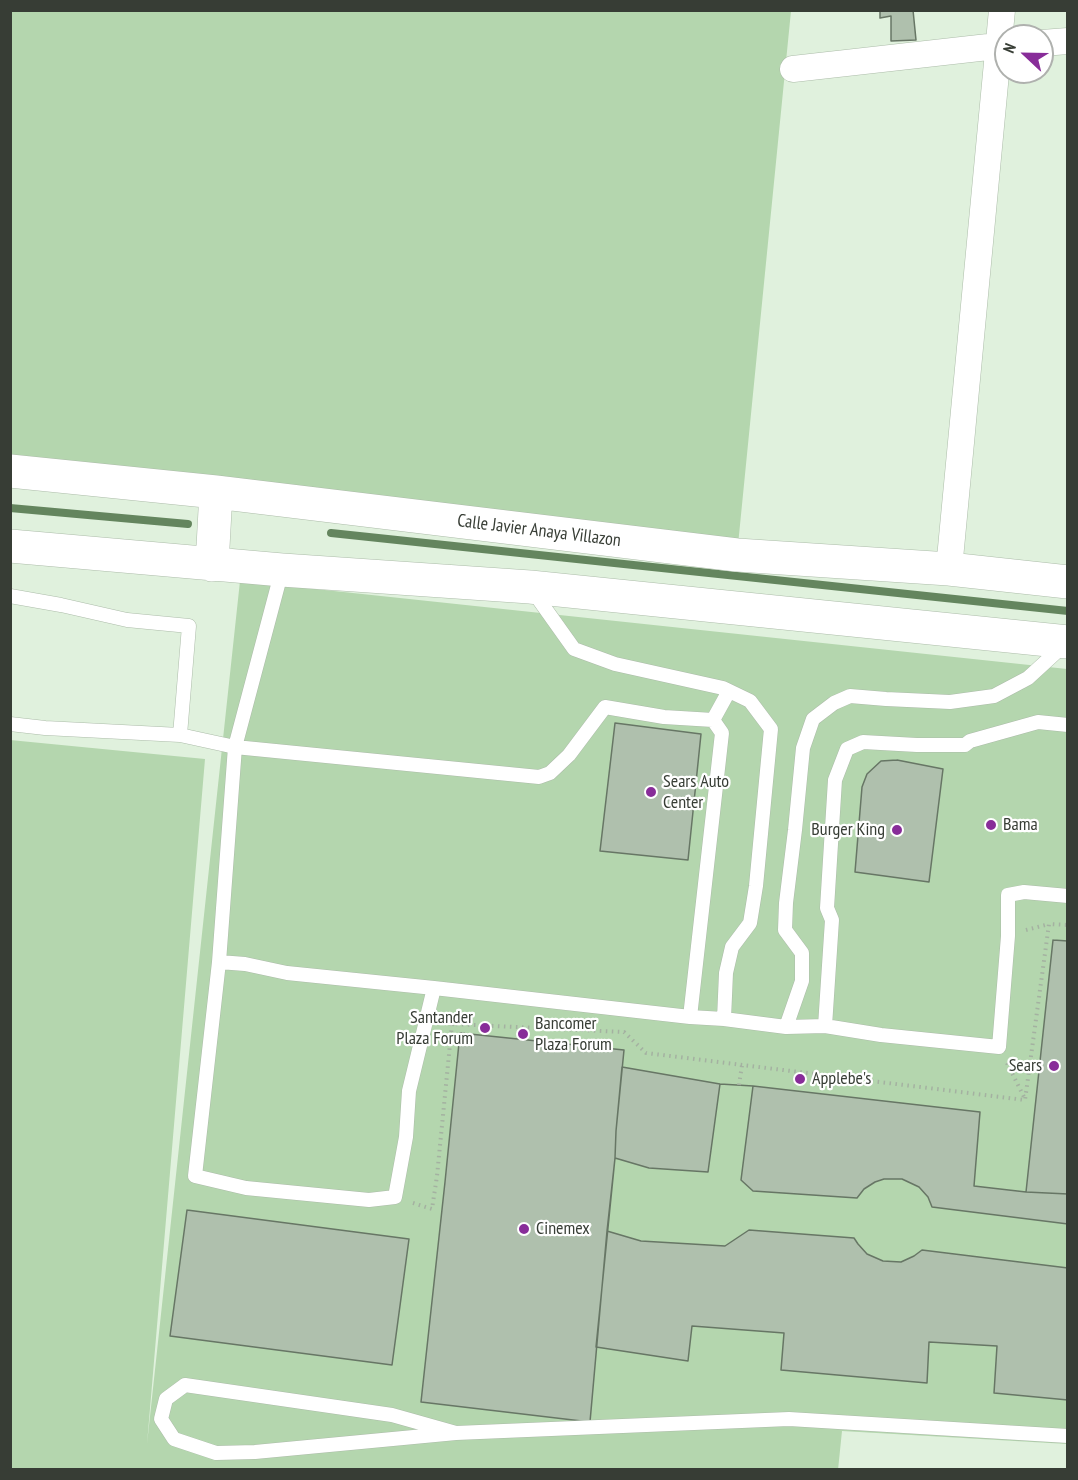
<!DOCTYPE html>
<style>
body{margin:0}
#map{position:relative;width:1078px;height:1480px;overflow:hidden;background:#e0f1dd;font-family:"PT Sans Narrow",sans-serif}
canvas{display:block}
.frame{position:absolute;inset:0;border:12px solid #373d35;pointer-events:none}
.north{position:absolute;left:994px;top:24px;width:60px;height:60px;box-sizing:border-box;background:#fff;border:2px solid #afb1ae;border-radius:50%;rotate:292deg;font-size:16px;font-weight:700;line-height:24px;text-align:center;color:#373d35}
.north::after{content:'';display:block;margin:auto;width:21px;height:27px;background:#882d99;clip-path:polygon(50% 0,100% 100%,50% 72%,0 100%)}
</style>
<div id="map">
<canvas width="1078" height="1480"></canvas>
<div class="frame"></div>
<div class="north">N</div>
</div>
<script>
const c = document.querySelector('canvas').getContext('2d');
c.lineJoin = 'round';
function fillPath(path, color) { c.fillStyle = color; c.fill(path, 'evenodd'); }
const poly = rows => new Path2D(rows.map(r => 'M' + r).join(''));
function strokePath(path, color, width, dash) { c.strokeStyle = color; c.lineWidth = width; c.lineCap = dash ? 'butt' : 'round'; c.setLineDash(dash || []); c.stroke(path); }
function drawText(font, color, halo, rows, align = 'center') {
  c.font = font + ' "PT Sans Narrow",sans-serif'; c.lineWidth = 4.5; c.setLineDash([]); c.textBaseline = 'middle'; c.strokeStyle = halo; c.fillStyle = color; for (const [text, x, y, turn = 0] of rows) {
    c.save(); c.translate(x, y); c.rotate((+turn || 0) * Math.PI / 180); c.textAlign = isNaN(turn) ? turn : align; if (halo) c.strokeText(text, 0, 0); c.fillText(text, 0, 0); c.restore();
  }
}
const green = poly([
 [11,11,791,11,737,555,11,467],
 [240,581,1067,669,1067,1444,842,1431,838,1470,11,1469,10,740,205,759,147,1444]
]);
const stream = poly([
 [10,508,188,524],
 [331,533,1068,611]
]);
const building = poly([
 [880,10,913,10,916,40,891,41,891,16,880,18,880,10],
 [615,723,701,734,688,860,600,851,615,723],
 [897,760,943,769,929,882,855,872,862,787,867,774,881,761,897,760],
 [1053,940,1068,941,1068,1194,1026,1192,1053,940],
 [460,1033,624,1050,616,1131,615,1158,607,1231,590,1422,421,1402,445,1182,460,1033],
 [622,1067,720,1084,753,1086,980,1112,974,1186,1026,1192,1068,1194,1068,1400,994,1393,997,1346,929,1342,927,1383,781,1370,784,1333,692,1326,688,1361,596,1347,615,1158,616,1131,622,1067],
 [720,1084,753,1086,741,1180,753,1191,857,1198,864,1189,875,1182,884,1179,902,1179,919,1187,928,1197,932,1207,1068,1224,1068,1268,922,1250,914,1256,901,1262,883,1261,867,1254,858,1244,854,1238,749,1230,725,1246,641,1241,607,1231,615,1158,649,1168,708,1172,720,1084],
 [187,1210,409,1239,392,1365,170,1336,187,1210]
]);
const path = poly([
 [1026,930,1049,924],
 [1007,1063,1025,1099],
 [739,1085,742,1065],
 [413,1203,432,1209,437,1176,452,1024,624,1032,646,1053,1025,1100,1049,924,1068,925]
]);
const lane = poly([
 [282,570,235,747,219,962,245,964,287,973,434,988,690,1017,724,1019,786,1027,825,1026,881,1035,999,1047,1008,936,1008,895,1024,892,1068,896],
 [532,590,574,649,615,664,723,688,750,701,771,729,756,886,750,923,732,947,726,973,724,1019],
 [10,596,61,605,127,620,189,626,180,735],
 [713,720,729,691],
 [10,724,45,728,180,735,235,747,539,777,550,773,569,755,605,707,664,717,713,720,722,733,690,1017],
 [219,962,195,1176,246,1188,369,1200,395,1197,406,1137,409,1091,434,988],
 [825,1026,832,920,827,908,835,780,847,749,863,742,917,745,965,745,970,741,1038,722,1068,725],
 [786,1027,802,981,802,953,785,930,786,903,795,830,803,748,813,719,834,703,850,696,886,699,950,702,994,696,1028,678,1064,645],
 [456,1433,392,1415,185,1385,166,1399,161,1419,174,1439,216,1453,255,1452,456,1433,789,1419,1068,1436]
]);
const street = poly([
 [1042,43,1068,41],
 [793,69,1006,45],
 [949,569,1002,10]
]);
const secondary = poly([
 [10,471,216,492,737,555,949,569,1068,582],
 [10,546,282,570,530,587,1068,642],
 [212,565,216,492]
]);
const markers = [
 [651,792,6,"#882d99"],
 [991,825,6,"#882d99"],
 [897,830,6,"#882d99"],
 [485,1028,6,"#882d99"],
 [523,1034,6,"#882d99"],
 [1054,1066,6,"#882d99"],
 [800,1079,6,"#882d99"],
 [524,1229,6,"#882d99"]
];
const streetNames = [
 ["Calle Javier Anaya Villazon",539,531,7]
];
const poiNames = [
 ["Sears Auto",663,782],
 ["Center",663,803],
 ["Bama",1003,825],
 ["Burger King",885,830,"right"],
 ["Santander",473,1018,"right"],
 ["Plaza Forum",473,1039,"right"],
 ["Bancomer",535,1024],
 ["Plaza Forum",535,1045],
 ["Sears",1042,1066,"right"],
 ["Applebe's",812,1079],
 ["Cinemex",536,1229]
];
fillPath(green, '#b4d6ae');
strokePath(stream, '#64855e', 8);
fillPath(building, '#afc0ad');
strokePath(building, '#677665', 1.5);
strokePath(lane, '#acbca9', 15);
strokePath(street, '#acbca9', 27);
strokePath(secondary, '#acbca9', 34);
strokePath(path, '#a4b1a1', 4, [1.5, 4.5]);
strokePath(lane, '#fff', 14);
strokePath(street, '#fff', 26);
strokePath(secondary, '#fff', 33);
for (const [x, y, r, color] of markers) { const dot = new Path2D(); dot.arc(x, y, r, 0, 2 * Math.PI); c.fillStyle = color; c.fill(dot); strokePath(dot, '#fff', 2); }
drawText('18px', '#373d35', '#fff', streetNames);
drawText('18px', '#373d35', '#fff', poiNames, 'left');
</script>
